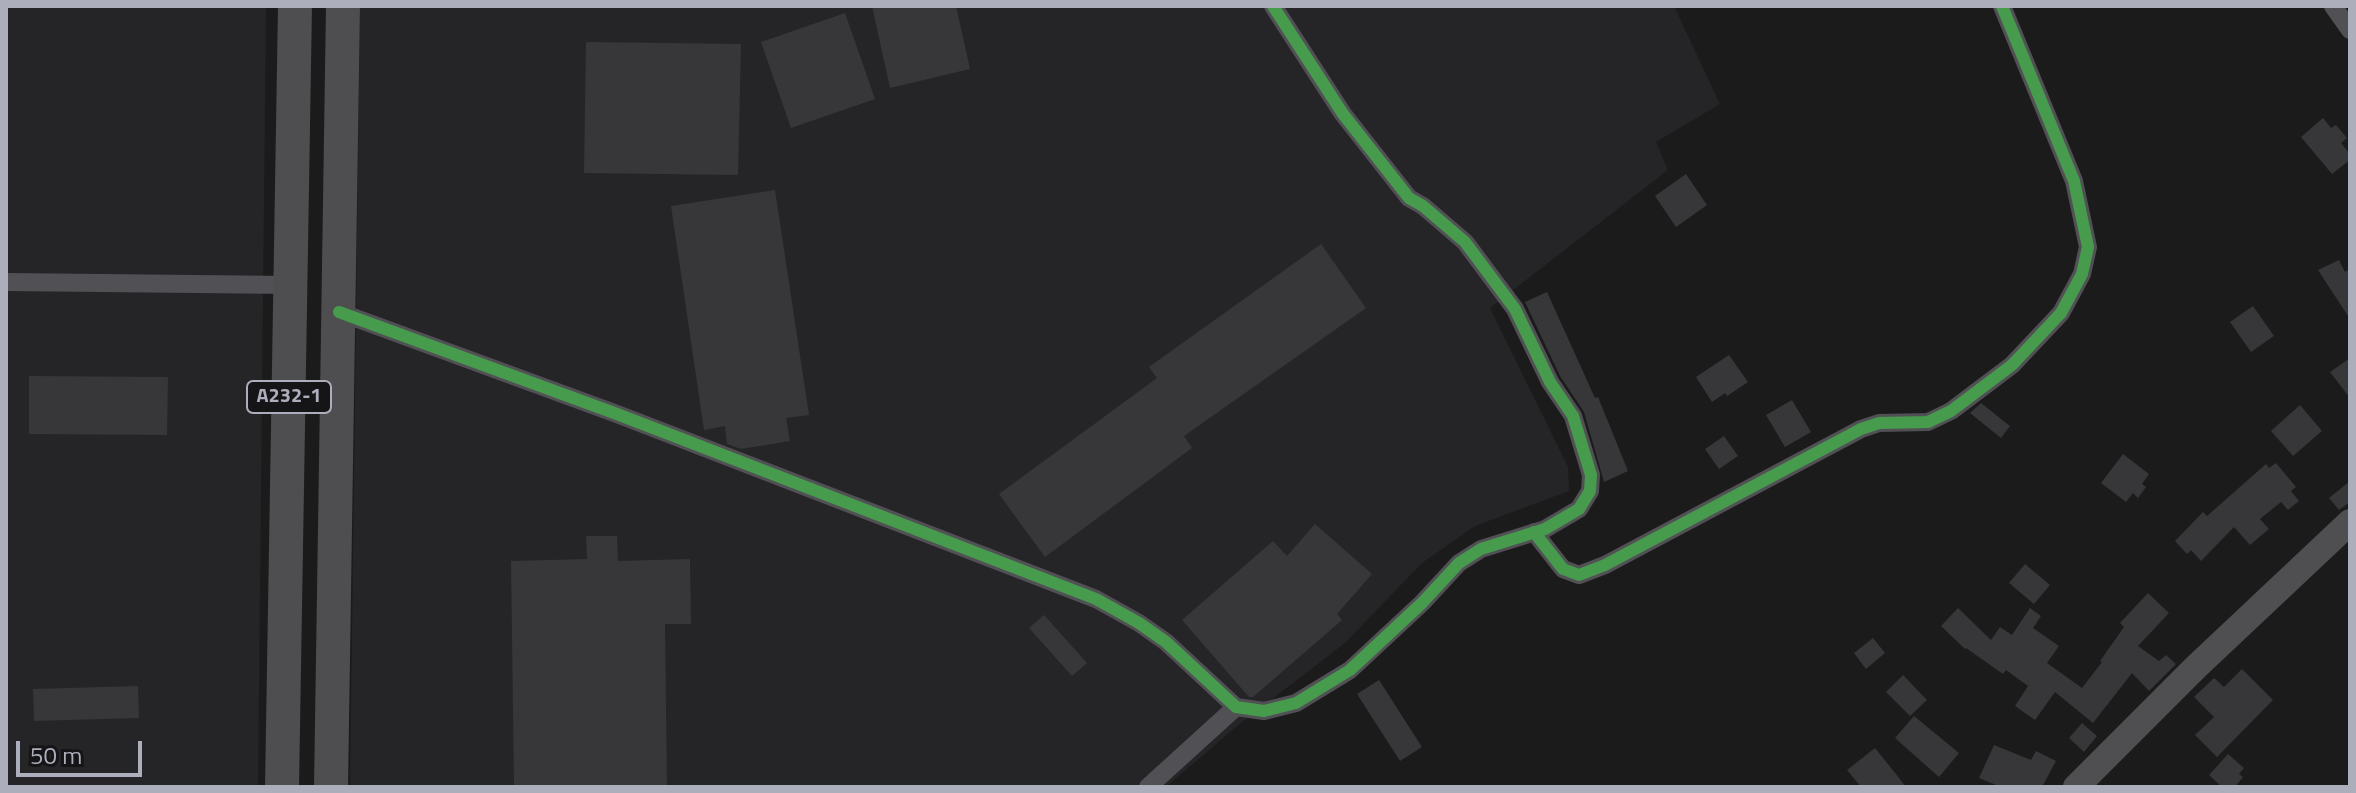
<!DOCTYPE html>
<style>
body{margin:0}
#map{position:relative;width:2356px;height:793px;overflow:hidden;background:#1b1b1b;font-family:"Titillium Web",sans-serif}
canvas{display:block}
.frame{position:absolute;inset:0;border:8px solid #adaebb;pointer-events:none}
.scale{position:absolute;left:16px;top:741px;width:126px;height:36px;box-sizing:border-box;border:4px solid #adaebb;border-top:0;padding-left:10px;font-size:24px;line-height:28px;white-space:nowrap;color:#adaebb;-webkit-text-stroke:6px #151517;paint-order:stroke}
</style>
<div id="map">
<canvas width="2356" height="793"></canvas>
<div class="frame"></div>
<div class="scale">50 m</div>
</div>
<script>
const c = document.querySelector('canvas').getContext('2d');
c.lineJoin = 'round';
function fillPath(path, color) { c.fillStyle = color; c.fill(path, 'evenodd'); }
const poly = rows => new Path2D(rows.map(r => 'M' + r).join(''));
function strokePath(path, color, width, dash) { c.strokeStyle = color; c.lineWidth = width; c.lineCap = dash ? 'butt' : 'round'; c.setLineDash(dash || []); c.stroke(path); }
function drawText(font, color, halo, rows, align = 'center') {
  c.font = font + ' "Titillium Web",sans-serif'; c.lineWidth = 7; c.setLineDash([]); c.textBaseline = 'middle'; c.strokeStyle = halo; c.fillStyle = color; for (const [text, x, y, turn = 0] of rows) {
    c.save(); c.translate(x, y); c.rotate((+turn || 0) * Math.PI / 180); c.textAlign = isNaN(turn) ? turn : align; if (halo) c.strokeText(text, 0, 0); c.fillText(text, 0, 0); c.restore();
  }
}
const built = poly([
 [6,6,266,6,258,787,6,787],
 [360,6,1674,6,1720,104,1656,142,1668,170,1490,308,1568,467,1569,491,1475,526,1422,563,1345,643,1237,726,1166,787,350,787]
]);
const building = poly([
 [872,6,956,6,970,69,890,88],
 [845,13,875,99,791,128,761,42],
 [586,42,741,44,738,175,584,173],
 [2323,118,2331,128,2336,125,2347,138,2341,143,2350,154,2350,160,2332,174,2301,137],
 [1686,174,1707,205,1676,227,1655,196],
 [775,190,809,415,786,418,790,441,741,449,727,444,725,426,704,430,671,206],
 [1321,244,1366,308,1184,436,1192,448,1045,557,999,494,1157,378,1149,367],
 [2339,260,2345,272,2350,269,2350,319,2318,270],
 [1547,292,1595,398,1598,397,1628,471,1604,482,1584,412,1560,376,1525,302],
 [2253,306,2274,336,2251,352,2230,322],
 [1729,355,1748,382,1727,396,1725,393,1712,402,1696,377],
 [2350,358,2350,398,2330,372],
 [29,376,168,377,167,435,29,434],
 [1792,400,1811,432,1785,447,1766,415],
 [1981,403,2010,426,2001,438,1970,413],
 [2300,405,2322,431,2293,456,2271,431],
 [1724,436,1738,456,1719,469,1705,449],
 [2123,454,2149,474,2142,484,2146,487,2138,498,2133,493,2126,502,2101,483],
 [2276,463,2296,487,2291,491,2299,501,2288,510,2281,502,2260,519,2269,529,2250,545,2234,527,2201,561,2191,550,2187,554,2175,541,2203,512,2207,516,2266,464,2269,468],
 [2350,481,2350,502,2339,510,2329,498],
 [1315,524,1372,574,1337,614,1342,620,1253,697,1249,697,1182,620,1273,541,1287,556],
 [586,536,617,536,618,561,690,559,691,624,665,624,667,787,514,787,511,561,587,559],
 [2025,564,2050,585,2034,604,2009,583],
 [2148,593,2169,613,2138,646,2159,661,2166,655,2176,664,2149,691,2132,673,2093,723,2055,692,2035,720,2015,706,2028,686,2006,670,2003,674,1966,648,1965,649,1941,626,1958,608,1991,640,2000,627,2012,635,2030,608,2041,616,2033,628,2059,646,2047,663,2082,688,2102,662,2100,661,2124,627,2120,623],
 [1044,615,1087,663,1072,676,1029,628],
 [1873,638,1885,653,1866,669,1854,653],
 [2242,669,2273,700,2217,757,2195,735,2214,717,2194,697,2214,678,2224,687],
 [1903,675,1927,700,1910,716,1886,692],
 [1379,680,1422,747,1400,761,1357,694],
 [138,686,139,718,34,721,33,689],
 [1914,716,1959,753,1939,777,1895,738],
 [2082,723,2097,736,2084,752,2069,738],
 [1994,745,2031,760,2036,751,2056,761,2042,787,2001,787,1979,778],
 [1875,748,1896,774,1906,787,1861,787,1847,770],
 [2228,754,2244,768,2239,774,2243,777,2235,787,2222,787,2209,775]
]);
const street = poly([
 [2333,6,2350,30],
 [6,282,291,285],
 [339,312,617,414,1096,599,1139,623,1166,642,1236,707,1264,711,1296,703,1350,670,1422,603,1459,563,1481,549,1545,529,1579,509,1590,491,1591,475,1573,416,1550,382,1515,309,1465,242,1423,206,1409,198,1343,114,1273,6],
 [1534,532,1563,569,1579,575,1605,565,1861,429,1879,423,1928,422,1951,411,2012,365,2061,313,2082,274,2088,247,2074,181,2002,6],
 [1148,787,1236,707]
]);
const secondary = poly([
 [2076,787,2196,667,2350,522]
]);
const highway = poly([
 [282,787,295,6],
 [331,787,343,6]
]);
const cycleway = poly([
 [339,312,617,414,1096,599,1139,623,1166,642,1236,707,1264,711,1296,703,1350,670,1422,603,1459,563,1481,549,1545,529,1579,509,1590,491,1591,475,1573,416,1550,382,1515,309,1465,242,1423,206,1409,198,1343,114,1273,6],
 [1534,532,1563,569,1579,575,1605,565,1861,429,1879,423,1928,422,1951,411,2012,365,2061,313,2082,274,2088,247,2074,181,2002,6]
]);
const shields = [
 [289,397,84]
];
const shieldNames = [
 ["A232-1",289,397]
];
fillPath(built, '#252527');
fillPath(building, '#373739');
strokePath(street, '#515155', 18);
strokePath(secondary, '#4f4f52', 26);
strokePath(highway, '#4e4e51', 34);
strokePath(cycleway, '#469c4c', 12);
for (const [x, y, w] of shields) { const box = new Path2D(); box.roundRect(x - w / 2, y - 16, w, 32, 6); c.fillStyle = '#151517'; c.fill(box); strokePath(box, '#adaebb', 2); }
drawText('bold 20px', '#adaebb', null, shieldNames);
</script>
